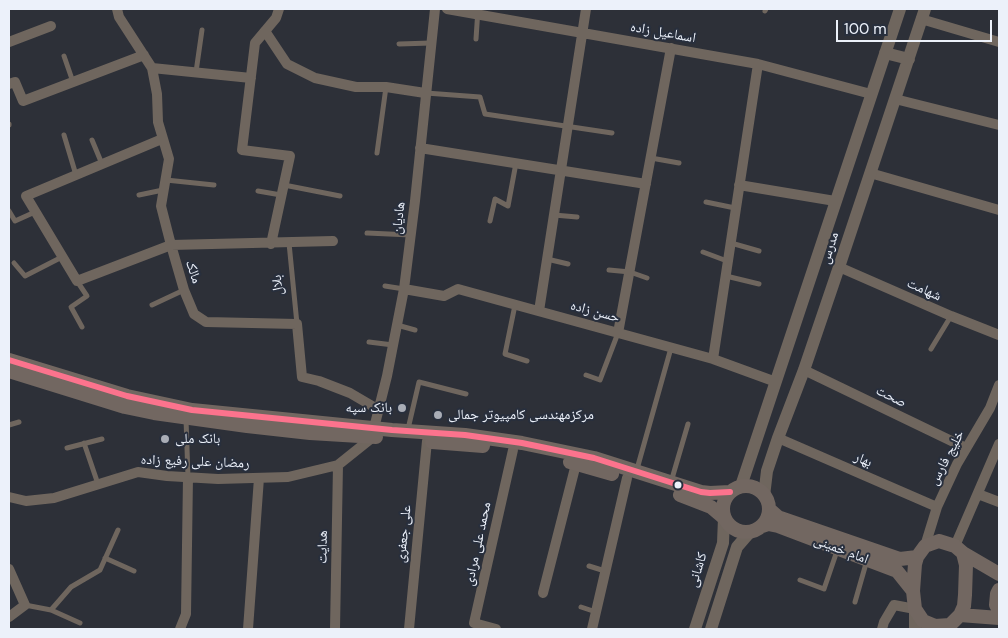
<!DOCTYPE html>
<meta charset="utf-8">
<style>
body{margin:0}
#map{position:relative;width:1008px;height:638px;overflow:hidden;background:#2d3038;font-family:"DM Sans",sans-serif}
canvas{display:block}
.frame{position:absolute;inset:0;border:10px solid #ecf1fa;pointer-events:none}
.scale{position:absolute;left:836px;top:20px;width:156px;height:22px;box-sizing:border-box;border:2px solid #ecf1fa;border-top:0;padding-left:6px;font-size:15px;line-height:18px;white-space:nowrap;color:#ecf1fa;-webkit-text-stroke:4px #282f3d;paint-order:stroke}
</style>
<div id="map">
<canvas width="1008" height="638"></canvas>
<div class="frame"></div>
<div class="scale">100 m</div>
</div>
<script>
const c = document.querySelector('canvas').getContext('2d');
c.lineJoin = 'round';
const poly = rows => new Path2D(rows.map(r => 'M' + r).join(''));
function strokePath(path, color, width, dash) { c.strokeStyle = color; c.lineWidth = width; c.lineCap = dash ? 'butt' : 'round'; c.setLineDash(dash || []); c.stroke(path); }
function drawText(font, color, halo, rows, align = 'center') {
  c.font = font + ' "DM Sans","Noto Naskh Arabic",sans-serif'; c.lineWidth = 4; c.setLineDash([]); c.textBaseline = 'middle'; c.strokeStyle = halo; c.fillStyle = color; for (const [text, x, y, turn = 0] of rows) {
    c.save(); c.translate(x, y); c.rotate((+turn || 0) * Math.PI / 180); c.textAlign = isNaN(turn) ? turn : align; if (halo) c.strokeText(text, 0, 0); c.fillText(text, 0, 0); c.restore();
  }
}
const service = poly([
 [765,11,766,9],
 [476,39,478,9],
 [399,44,431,43],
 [64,56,73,82],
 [196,72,202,30],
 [426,93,480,97,485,114,612,133],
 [9,124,9,125],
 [64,135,76,175],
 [92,140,102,164],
 [377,153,386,87],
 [651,158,679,163],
 [166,180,214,185],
 [284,185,340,196],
 [258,191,281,195],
 [139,195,163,190],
 [706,202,735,208],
 [9,211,15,221,35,212],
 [554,215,577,217],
 [490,221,495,199,508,206,516,163],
 [367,233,411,235],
 [289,243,297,324],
 [731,243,759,251],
 [703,252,727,261],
 [547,259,568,264],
 [14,263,25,276,62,257],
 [609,270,630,272,647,278],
 [726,276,759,284],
 [77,281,87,296,71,307,82,327],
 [385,286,404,289],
 [152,305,184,290],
 [515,305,505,354,527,361],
 [397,325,415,330],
 [369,342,393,345],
 [931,349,951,316],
 [586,375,600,380,618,333],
 [186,419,188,477],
 [9,425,19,422],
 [408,429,419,382,466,394],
 [84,443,98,484],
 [67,448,102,439],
 [637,469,671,348],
 [671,482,688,424],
 [105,558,134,571],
 [589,566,605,571],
 [800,580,824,589,838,548],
 [855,602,867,560],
 [25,605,51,610,80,623],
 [581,607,596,612],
 [51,610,71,587,100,570,118,530]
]);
const minor = poly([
 [117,9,119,17,152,68,157,94,158,122,169,159,161,206,171,245,184,290,194,314,206,322,297,324,302,377,319,381,350,393,379,410],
 [447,9,758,64,871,94],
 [921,19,999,42],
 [265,31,287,64,315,78,356,87,386,87,425,93],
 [9,42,51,26],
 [152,68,251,78],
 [9,84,15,82,23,101,144,55],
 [895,99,999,125],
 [162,139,26,196,77,281,171,245,333,241],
 [420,148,646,184],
 [870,173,999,210],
 [739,185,835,201],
 [271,244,290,156,242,150,255,43,276,18,279,9],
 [839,267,951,316,999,335],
 [404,289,444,296,458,289,713,359,776,382],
 [539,311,586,9],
 [618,333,671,48],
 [713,359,758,64],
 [804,370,966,448],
 [374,428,387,376,404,289,415,201,435,9],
 [778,438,937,507],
 [978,494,999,502],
 [9,497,26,501,54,498,138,472,167,476,218,479,288,477,338,465,373,437],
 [925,546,937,507,957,464,990,408,999,385],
 [955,546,999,444],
 [9,569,25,605,9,617],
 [543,593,576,464],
 [180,629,186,614,188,477],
 [248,629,259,478],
 [335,629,338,465],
 [409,629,427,441],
 [496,629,474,623,513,450],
 [592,629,627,478],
 [882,629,884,622,894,605,915,609]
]);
const tertiary = poly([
 [885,53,909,59],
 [741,486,900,9],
 [764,496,767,471,778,438,804,370,839,267,925,9],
 [695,629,723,543,724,518],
 [711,629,737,547,750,532],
 [915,629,915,609]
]);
const secondary = poly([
 [9,360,127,396,192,410,392,430,465,435,522,443,594,458,701,492,710,493,730,492],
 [9,371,125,407,154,413,247,426,310,433,376,437],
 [432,442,483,446],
 [570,462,612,474],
 '723 509a23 23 0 1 1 46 0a23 23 0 1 1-46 0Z',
 [680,495,711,507,724,518],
 [769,509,778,517,900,559,917,557],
 [762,526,768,524,778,526,897,571,913,591],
 [939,541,955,546,963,553,966,565,965,595,964,606,960,615,950,625,935,626,923,621,915,609,913,591,915,564,917,557,925,546,939,541],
 [963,553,999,574],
 [999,590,997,594,996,605,999,610],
 [960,615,999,618]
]);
const bus1 = poly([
 [9,360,127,396,192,410,392,430,465,435,522,443,594,458,701,492,710,493,730,492]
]);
const markers = [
 [402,408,5,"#a9adb6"],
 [438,415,5,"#a9adb6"],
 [165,439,5,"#a9adb6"],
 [678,485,4.5,"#ecf1fa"]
];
const streetNames = [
 ["اسماعیل زاده",663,33,10],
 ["هادیان",399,218,-83],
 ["مدرس",830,248,-72],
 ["مالک",193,272,72],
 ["بلال",278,285,-95],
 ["شهامت",924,290,24],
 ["حسن زاده",595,312,15],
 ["صحت",891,397,26],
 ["خلیج فارس",947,458,-62],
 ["بهار",863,460,23],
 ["رمضان علی رفیع زاده",195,462,2],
 ["علی جعفری",404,534,-84],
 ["محمد علی مرادی",478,544,-78],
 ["هدایت",323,547,-89],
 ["امام خمینی",841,550,21],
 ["کاشانی",698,570,-73]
];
const poiNames = [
 ["بانک سپه",392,408,"right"],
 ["مرکزمهندسی کامپیوتر جمالی",448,415],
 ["بانک ملی",175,439]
];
strokePath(service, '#6f665e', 5);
strokePath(minor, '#6f665e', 10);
strokePath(tertiary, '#6f665e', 12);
strokePath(secondary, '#726761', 14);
strokePath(bus1, '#fc738d', 6);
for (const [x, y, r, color] of markers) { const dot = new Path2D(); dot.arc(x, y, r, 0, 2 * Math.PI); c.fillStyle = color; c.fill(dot); strokePath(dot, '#282f3d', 2); }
drawText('14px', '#ecf1fa', '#282f3d', streetNames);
drawText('14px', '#ecf1fa', '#282f3d', poiNames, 'left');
</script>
